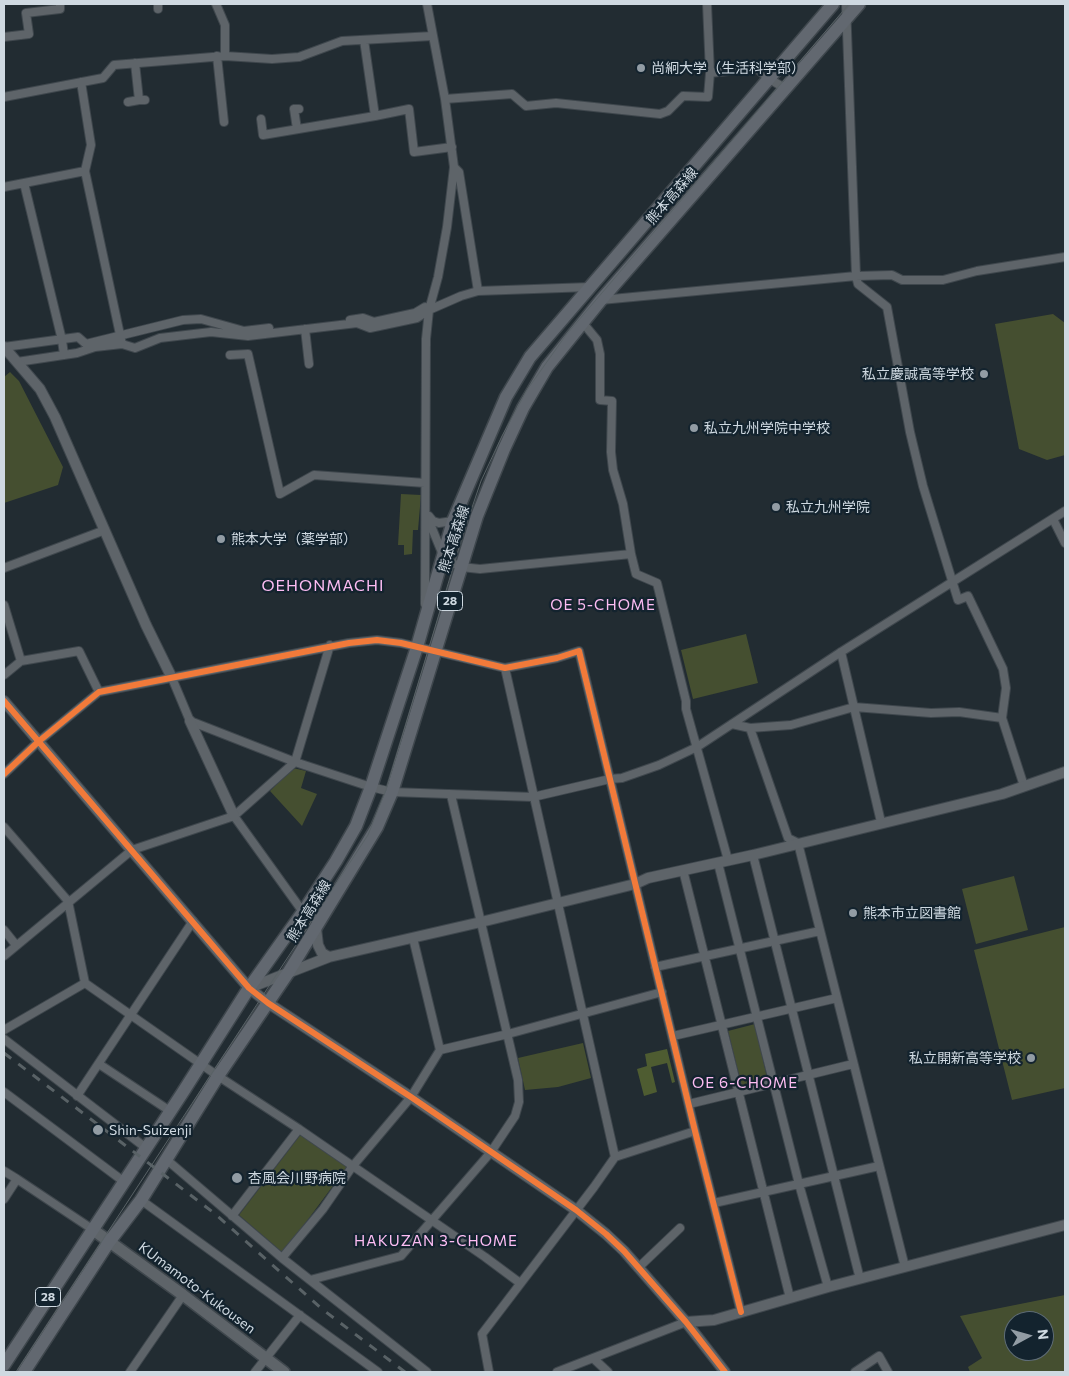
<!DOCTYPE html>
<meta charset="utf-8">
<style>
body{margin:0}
#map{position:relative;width:1069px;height:1376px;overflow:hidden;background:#222c32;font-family:Commissioner,sans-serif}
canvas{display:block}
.frame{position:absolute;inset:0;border:5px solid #cfd9e1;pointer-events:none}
.north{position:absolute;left:1004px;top:1311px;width:50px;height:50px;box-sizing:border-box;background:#13232e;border:1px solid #5e6c76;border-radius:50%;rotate:84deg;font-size:14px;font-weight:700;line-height:20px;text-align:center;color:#cfd9e1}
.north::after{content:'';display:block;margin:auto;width:18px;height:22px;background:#929ca4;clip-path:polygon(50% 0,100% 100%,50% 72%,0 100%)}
</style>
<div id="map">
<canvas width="1069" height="1376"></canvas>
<div class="frame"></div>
<div class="north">N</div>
</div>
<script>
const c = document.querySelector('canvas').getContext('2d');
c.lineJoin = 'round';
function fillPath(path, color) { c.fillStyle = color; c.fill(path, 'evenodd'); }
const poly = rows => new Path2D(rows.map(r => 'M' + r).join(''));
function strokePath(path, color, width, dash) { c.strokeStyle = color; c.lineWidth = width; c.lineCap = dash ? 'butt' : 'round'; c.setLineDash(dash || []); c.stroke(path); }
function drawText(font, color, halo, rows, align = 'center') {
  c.font = font + ' Commissioner,"Noto Sans JP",sans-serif'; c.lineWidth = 4.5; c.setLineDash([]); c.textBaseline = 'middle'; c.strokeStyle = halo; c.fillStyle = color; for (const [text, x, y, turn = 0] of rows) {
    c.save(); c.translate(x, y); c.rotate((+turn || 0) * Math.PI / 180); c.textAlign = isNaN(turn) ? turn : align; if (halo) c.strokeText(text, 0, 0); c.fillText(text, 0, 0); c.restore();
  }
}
const green = poly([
 [1053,314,1065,323,1065,455,1047,460,1019,449,995,324],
 [10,372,19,381,63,467,58,485,4,503,4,377],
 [401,494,421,495,418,530,413,530,412,554,404,555,404,545,398,545],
 [746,634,758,683,693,699,681,650],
 [293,768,306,771,301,788,317,794,302,826,270,791],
 [1014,876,1028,930,976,944,962,889],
 [1065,927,1065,1088,1012,1100,974,950],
 [755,1024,768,1082,742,1088,728,1031],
 [583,1043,591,1078,558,1087,525,1090,518,1058],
 [301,1134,347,1167,283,1253,239,1215],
 [1065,1295,1065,1372,970,1372,968,1367,982,1358,960,1316],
 [1014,1321,1044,1321,1044,1351,1014,1351]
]);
const forest = poly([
 [667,1049,675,1082,672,1083,667,1063,651,1067,657,1092,644,1096,637,1069,647,1066,645,1054]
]);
const minor = poly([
 [158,4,158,9],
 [216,4,225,25,225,56],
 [846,4,856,276,858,284,887,307,910,432,923,486,958,600,968,596,1003,669,1006,688,1002,718,1024,786],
 [4,37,29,34,26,13,60,9,60,4],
 [217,56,224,122],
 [135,63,139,100,145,100],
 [710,73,756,68,768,78,786,89],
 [81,82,91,145,85,171,122,344,135,348,160,338,211,332,248,336,357,323,370,328,417,318,429,310,461,296,478,291,590,287],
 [4,97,103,78,114,65,225,56,272,59,299,57,342,41,433,36],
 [445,99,512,94,526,106,556,103,660,114,668,111,683,96,708,97,710,73,707,4],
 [128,102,139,100],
 [375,116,409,109,414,152,452,147],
 [261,119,263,135,375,116,364,40],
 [297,129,294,109,299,109],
 [454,167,459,172,478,291],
 [24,183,62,340,64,355],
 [4,187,85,171],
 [601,300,856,276,892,275,902,280,943,280,977,271,1065,257],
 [350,320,363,318,374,322,415,313,425,307,427,309],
 [583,323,597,340,600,354,600,400,612,401,611,452,613,470,623,504,631,554],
 [305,329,309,364],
 [4,347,78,337,86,344,183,320,201,319,244,331,269,328],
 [230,355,248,354,280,494,314,475,425,483],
 [17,362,77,353,95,347,122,344],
 [429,516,433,521,439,523,453,521],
 [1053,519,1065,543],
 [429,521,443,555,449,561,461,567,480,569,631,554,636,574,657,583,686,701,686,709,728,860],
 [4,568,105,530],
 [425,604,426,339,429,310,438,277,447,227,454,167,445,99,427,4],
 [4,605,21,661,79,651,99,692],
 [841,652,881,822],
 [505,668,615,1157],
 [4,675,21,661],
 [172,678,190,721,295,762,371,787,392,792,533,797,610,779,622,778,659,765,697,747,841,652,1065,511],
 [732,724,750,728,788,838,798,843,905,1267],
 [750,728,791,725,854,707,931,713,959,712,1002,718],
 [4,774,38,742,99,692,349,643,377,640,401,643,505,668,557,658,579,651,695,1131,741,1312],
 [234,816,303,912,320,922],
 [4,827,68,901,85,983,218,1076,299,1129,485,1257,520,1283],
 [753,855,860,1279],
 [718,863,799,1184,828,1287],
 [683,870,790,1298],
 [4,930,16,945],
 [413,938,440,1050],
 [4,956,132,850,234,816,295,762,330,645],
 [655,967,820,931],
 [4,1030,85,983],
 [673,1036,837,998],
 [4,1039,146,1148],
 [99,1064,170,1111],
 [4,1092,123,1181],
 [77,1096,193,921],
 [689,1104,853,1064],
 [167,1160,282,1258,427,1372],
 [4,1171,17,1179,4,1199],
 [17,1179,92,1229],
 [141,1200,378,1372],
 [714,1203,879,1166],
 [232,1216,299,1129],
 [282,1258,323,1209,352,1167,411,1097,440,1050,508,1034,662,992],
 [638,1268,680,1228],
 [310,1280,401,1256,491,1152,515,1116,519,1102,518,1080,451,795],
 [594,1359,608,1372],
 [130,1372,183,1295],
 [255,1372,300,1315],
 [489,1372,482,1334,594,1187,615,1157,695,1131],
 [557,1372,686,1322],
 [855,1372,879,1356,888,1372]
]);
const tertiary = poly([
 [4,347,40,389,55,417,146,625,172,678],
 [4,701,249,988,268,1003,411,1097,576,1210,606,1234,624,1251,686,1322,725,1372],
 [190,721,234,816],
 [316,928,318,945,322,953,329,957],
 [249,988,329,957,481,922,635,884,648,878,753,855,1002,794,1065,772],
 [686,1322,714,1320,828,1287,1065,1225]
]);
const secondary = poly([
 [92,1229,183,1295,284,1372]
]);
const primary = poly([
 [4,1365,183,1092,249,988,303,912,336,861,356,826,371,787,417,647,453,521,506,397,530,357,833,4],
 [24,1372,109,1242,141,1200,218,1076,288,973,377,827,392,792,477,516,504,449,523,408,547,367,601,300,859,4]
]);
const tram = poly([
 [16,1372,368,835,386,790,464,531,481,481,502,436,527,390,566,335,849,4]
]);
const rail = poly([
 [4,1053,214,1213,322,1309,405,1372]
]);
const cycleway = poly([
 [4,701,249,988,268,1003,411,1097,576,1210,606,1234,624,1251,686,1322,725,1372],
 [4,774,38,742,99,692,349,643,377,640,401,643,505,668,557,658,579,651,695,1131,741,1312]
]);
const markers = [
 [641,68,5,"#929ca4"],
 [984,374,5,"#929ca4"],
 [694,428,5,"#929ca4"],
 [776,507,5,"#929ca4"],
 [221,539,5,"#929ca4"],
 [853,913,5,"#929ca4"],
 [1031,1058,5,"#929ca4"],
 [98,1130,6,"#929ca4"],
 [237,1178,6,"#929ca4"]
];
const shields = [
 [450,601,25],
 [48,1297,25]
];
const shieldNames = [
 ["28",450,601],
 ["28",48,1297]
];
const poiNames = [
 ["尚絅大学（生活科学部）",651,68],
 ["私立慶誠高等学校",974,374,"right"],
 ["私立九州学院中学校",704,428],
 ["私立九州学院",786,507],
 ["熊本大学（薬学部）",231,539],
 ["熊本市立図書館",863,913],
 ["私立開新高等学校",1021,1058,"right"],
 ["Shin-Suizenji",109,1130],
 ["杏風会川野病院",248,1178]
];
const streetNames = [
 ["熊本高森線",672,196,-49],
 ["熊本高森線",454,539,-72],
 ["熊本高森線",309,911,-58],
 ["KUmamoto-Kukousen",197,1288,37]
];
const neighbourhoodNames = [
 ["OE 5-CHOME",603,605],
 ["OE 6-CHOME",745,1083],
 ["HAKUZAN 3-CHOME",436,1241]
];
const quarterNames = [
 ["OEHONMACHI",323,586]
];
fillPath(green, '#454f30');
fillPath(forest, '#4e5c31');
strokePath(minor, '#3f474d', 10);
strokePath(tertiary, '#3f474d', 12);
strokePath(secondary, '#3f474d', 14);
strokePath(primary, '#3f474d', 15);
strokePath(minor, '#5e6469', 8);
strokePath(tertiary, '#5e6469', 10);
strokePath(secondary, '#5e6469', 11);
strokePath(primary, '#626870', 12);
strokePath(tram, '#596266', 1);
strokePath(rail, '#596266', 3, [9, 9]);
strokePath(cycleway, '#f17a3a', 6);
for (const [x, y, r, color] of markers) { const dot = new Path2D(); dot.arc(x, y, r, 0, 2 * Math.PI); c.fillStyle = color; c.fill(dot); strokePath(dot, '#13232e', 2); }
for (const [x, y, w] of shields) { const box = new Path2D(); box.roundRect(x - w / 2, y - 9.5, w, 19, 4); c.fillStyle = '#13232e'; c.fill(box); strokePath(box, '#cfd9e1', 1); }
drawText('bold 12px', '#cfd9e1', null, shieldNames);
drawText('14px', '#cfd9e1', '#13232e', poiNames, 'left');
drawText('14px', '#cfd9e1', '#13232e', streetNames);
c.letterSpacing = '1px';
drawText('15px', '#fdbdf3', '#13232e', neighbourhoodNames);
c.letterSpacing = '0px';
c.letterSpacing = '1px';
drawText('16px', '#fdbdf3', '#13232e', quarterNames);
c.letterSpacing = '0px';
</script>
